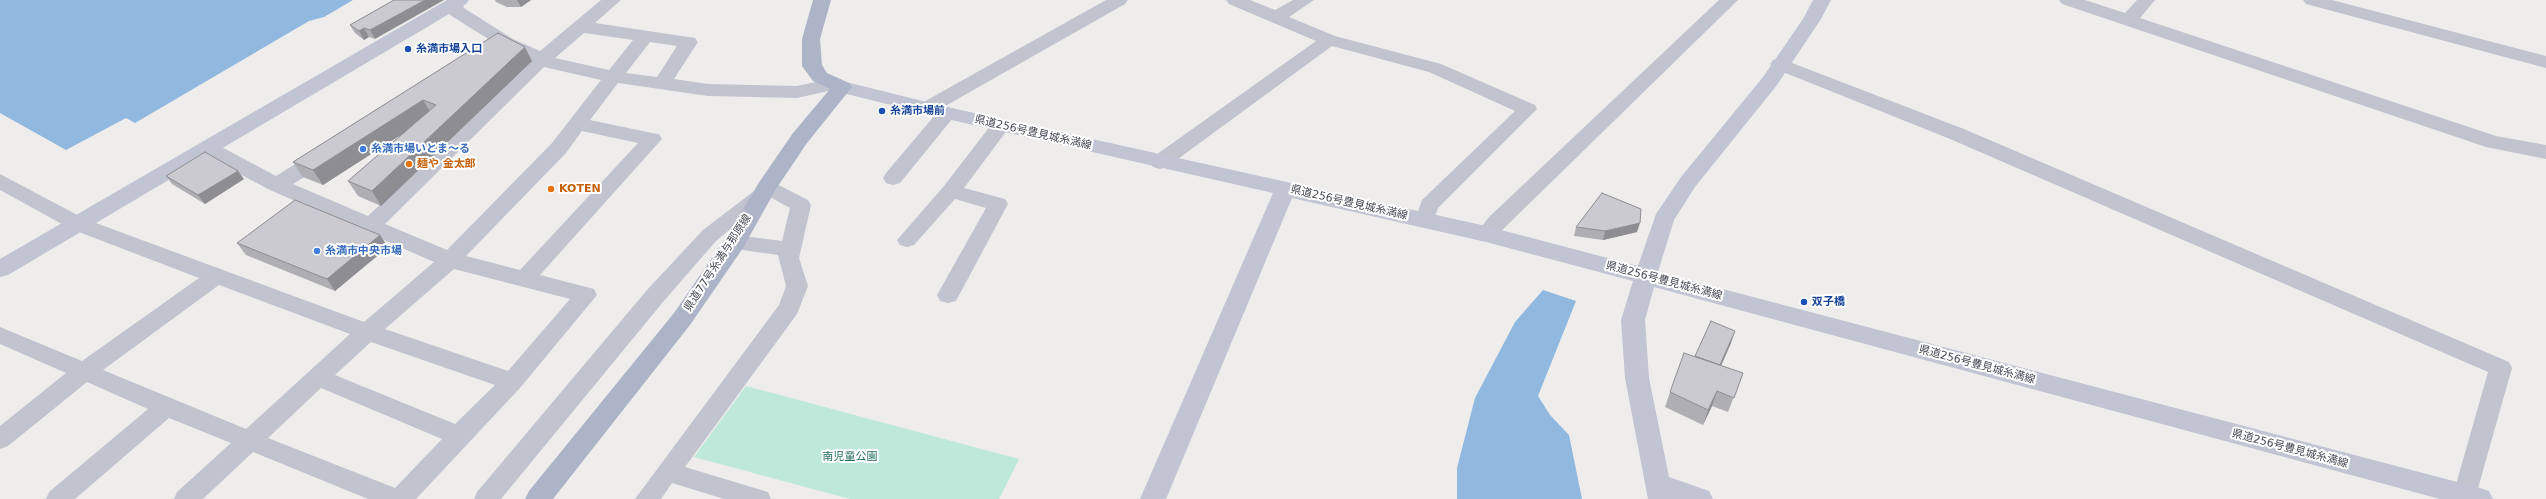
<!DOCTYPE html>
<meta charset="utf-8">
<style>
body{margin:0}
canvas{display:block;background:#eeedec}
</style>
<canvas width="2546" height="499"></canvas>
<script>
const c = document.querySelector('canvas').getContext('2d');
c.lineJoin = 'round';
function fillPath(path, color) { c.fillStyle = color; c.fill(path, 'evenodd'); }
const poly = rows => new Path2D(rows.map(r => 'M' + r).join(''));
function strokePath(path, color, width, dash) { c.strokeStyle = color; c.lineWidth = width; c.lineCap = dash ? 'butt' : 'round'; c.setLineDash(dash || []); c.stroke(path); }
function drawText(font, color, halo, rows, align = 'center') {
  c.font = font + ' "DejaVu Sans","Noto Sans JP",sans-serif'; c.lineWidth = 4; c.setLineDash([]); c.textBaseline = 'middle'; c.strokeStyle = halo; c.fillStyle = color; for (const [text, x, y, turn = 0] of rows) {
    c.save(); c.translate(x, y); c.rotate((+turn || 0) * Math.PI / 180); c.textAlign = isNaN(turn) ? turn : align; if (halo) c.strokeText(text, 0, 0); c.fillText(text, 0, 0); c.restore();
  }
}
const green = poly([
 [746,386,1019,459,999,499,850,499,694,457]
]);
const water = poly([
 [0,0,353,0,324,17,309,21,135,123,126,118,66,150,0,113],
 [1543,290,1576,301,1538,396,1550,415,1569,435,1582,499,1457,499,1457,468,1475,398,1515,322]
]);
const street = poly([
 [447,0,461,0,464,8,513,39,540,51,601,0,621,0,595,23,695,38,698,42,674,79,708,84,797,86,835,78,842,80,844,84,842,88,797,98,708,96,618,83,590,120,652,133,659,134,662,139,540,275,594,289,597,295,520,388,416,499,368,499,253,452,203,499,174,499,177,492,231,443,169,418,75,499,46,499,49,492,148,409,87,382,8,446,0,449,0,426,66,373,0,344,0,327,82,361,199,278,71,229,0,190,0,174,85,219,364,322,434,262,270,190,200,153,197,148,200,143,207,141,214,143,276,176,315,152,322,150,329,152,332,157,329,162,293,184,368,216,530,60,501,47,450,15,445,3,447,0],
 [584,33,633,40,609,70,555,58,584,33],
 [650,42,677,46,657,77,626,73,650,42],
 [544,67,601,80,552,143,447,250,385,224,544,67],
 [582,131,638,143,520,270,466,256,566,153,582,131],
 [454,269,570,299,508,371,385,329,454,269],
 [219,285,350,334,246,429,103,370,219,285],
 [371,342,495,385,455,424,335,375,371,342],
 [321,388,442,439,395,488,268,438,321,388],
 [1106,0,1128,0,1125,4,940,109,947,107,954,109,957,113,900,183,893,185,886,183,883,178,886,173,940,109,927,114,920,112,918,108,920,104,1106,0],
 [1226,0,1250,0,1275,10,1293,0,1314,0,1289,17,1335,36,1441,64,1535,105,1537,109,1438,208,1432,225,1425,227,1418,225,1415,220,1422,200,1515,111,1429,72,1332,46,1167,167,1160,169,1153,167,1150,162,1153,157,1316,41,1229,4,1226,0],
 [1719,0,1738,0,1493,239,1486,241,1479,239,1476,234,1489,217,1719,0],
 [2059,0,2085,0,2125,13,2137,0,2155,0,2140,18,2496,136,2546,145,2546,159,2486,147,2062,4,2059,0],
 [2303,0,2332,0,2546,56,2546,68,2306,4,2303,0],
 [1779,58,1964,129,2509,362,2512,368,2475,499,2455,499,2453,495,2488,372,1950,139,1773,68,1770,64,1773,60,1779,58],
 [1001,119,1008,121,1011,125,964,188,1005,199,1008,204,956,301,948,303,940,301,937,295,986,208,955,199,914,245,907,247,900,245,897,240,944,186,994,121,1001,119],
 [767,179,808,200,811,205,799,258,808,286,797,314,685,467,768,492,771,499,724,499,672,483,661,499,635,499,779,305,786,286,778,255,735,249,728,247,725,242,728,237,735,235,782,241,790,208,770,197,717,240,663,302,501,499,474,499,477,492,647,290,703,230,758,188,760,181,767,179]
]);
const secondary = poly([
 [447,0,469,0,466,4,8,275,0,277,0,259,447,0],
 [1813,0,1831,0,1821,19,1777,85,1695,187,1674,220,1658,272,2480,488,2489,491,2493,499,2440,499,1654,287,1645,320,1649,378,1669,477,1709,491,1713,499,1648,499,1625,378,1621,320,1633,281,1486,242,1292,198,1166,499,1140,499,1273,193,947,119,835,91,832,87,835,83,842,81,947,107,1486,226,1638,266,1656,214,1681,177,1763,77,1803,19,1813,0]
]);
const primary = poly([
 [813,0,831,0,820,39,822,65,827,73,849,83,852,87,807,143,776,189,743,248,690,325,553,499,525,499,529,491,674,313,727,236,760,181,793,133,830,89,813,81,802,66,802,39,813,0]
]);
const wall = poly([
 [394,0,375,39,369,37,364,40,355,33,350,25],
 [495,0,531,0,521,7,507,7,496,2],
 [498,33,532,61,381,206,358,196,348,181,403,133,323,185,303,177,293,162],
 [166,176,244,179,205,204,172,184],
 [1576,227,1637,232,1603,240,1574,236],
 [237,243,388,247,335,291,246,255],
 [1711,321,1731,343,1721,366,1743,373,1728,412,1712,406,1703,425,1665,407,1670,392,1695,357]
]);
const shadedWall = poly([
 [425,0,444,0,375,39,370,30],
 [517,0,531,0,521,7],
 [364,28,369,37,364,40,359,31],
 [525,47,532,61,381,206,372,191],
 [423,100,432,115,323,185,313,170],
 [238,171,244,179,205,204,198,195],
 [1640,223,1637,232,1603,240,1605,231],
 [380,235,388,247,335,291,327,279],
 [1735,331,1731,343,1716,377,1720,365],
 [1717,391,1712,406,1703,425,1708,410]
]);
const building = poly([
 [394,0,425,0,370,30,364,28,359,31,350,25,394,0],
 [498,33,525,47,372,191,348,181,436,105,423,100,313,170,293,162,498,33],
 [205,152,238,171,198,195,166,176,205,152],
 [1602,193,1641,209,1640,223,1605,231,1576,227,1602,193],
 [295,200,380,235,327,279,237,243,295,200],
 [1711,321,1735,331,1720,365,1695,356,1711,321],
 [1684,353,1743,373,1734,398,1717,391,1708,410,1670,392,1684,353]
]);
const markers = [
 [408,49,4,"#1a4fb4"],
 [882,111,4,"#1a4fb4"],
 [363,149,4,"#3f7fe0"],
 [409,164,4,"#e8710a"],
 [551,189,4,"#e8710a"],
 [317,251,4,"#3f7fe0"],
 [1804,302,4,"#1a4fb4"]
];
const transitNames = [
 ["糸満市場入口",416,49],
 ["糸満市場前",890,111],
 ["双子橋",1812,302]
];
const streetNames = [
 ["県道256号豊見城糸満線",1033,133,13],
 ["県道256号豊見城糸満線",1349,203,13],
 ["県道77号糸満与那原線",718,263,-57],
 ["県道256号豊見城糸満線",1664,281,15],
 ["県道256号豊見城糸満線",1977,365,15],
 ["県道256号豊見城糸満線",2290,449,15]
];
const shopNames = [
 ["糸満市場いとま～る",371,149],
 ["糸満市中央市場",325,251]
];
const foodNames = [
 ["麺や 金太郎",417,164],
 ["KOTEN",559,189]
];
const parkNames = [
 ["南児童公園",850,457]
];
fillPath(green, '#bee8da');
fillPath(water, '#91b8df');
fillPath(street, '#c1c4cf');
fillPath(secondary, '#c0c4d3');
fillPath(primary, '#aeb4c8');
fillPath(wall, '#aeaeb3');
fillPath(shadedWall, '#8d8d92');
fillPath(building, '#cacad0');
strokePath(building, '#8d8d92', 1);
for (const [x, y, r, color] of markers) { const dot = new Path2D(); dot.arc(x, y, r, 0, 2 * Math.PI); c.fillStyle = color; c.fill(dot); strokePath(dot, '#fff', 1.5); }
drawText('bold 11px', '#164399', '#fff', transitNames, 'left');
drawText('11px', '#474a56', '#fff', streetNames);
drawText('bold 11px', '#366cbe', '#fff', shopNames, 'left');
drawText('bold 11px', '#c56008', '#fff', foodNames, 'left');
drawText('11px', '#226e5d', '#fff', parkNames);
</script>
